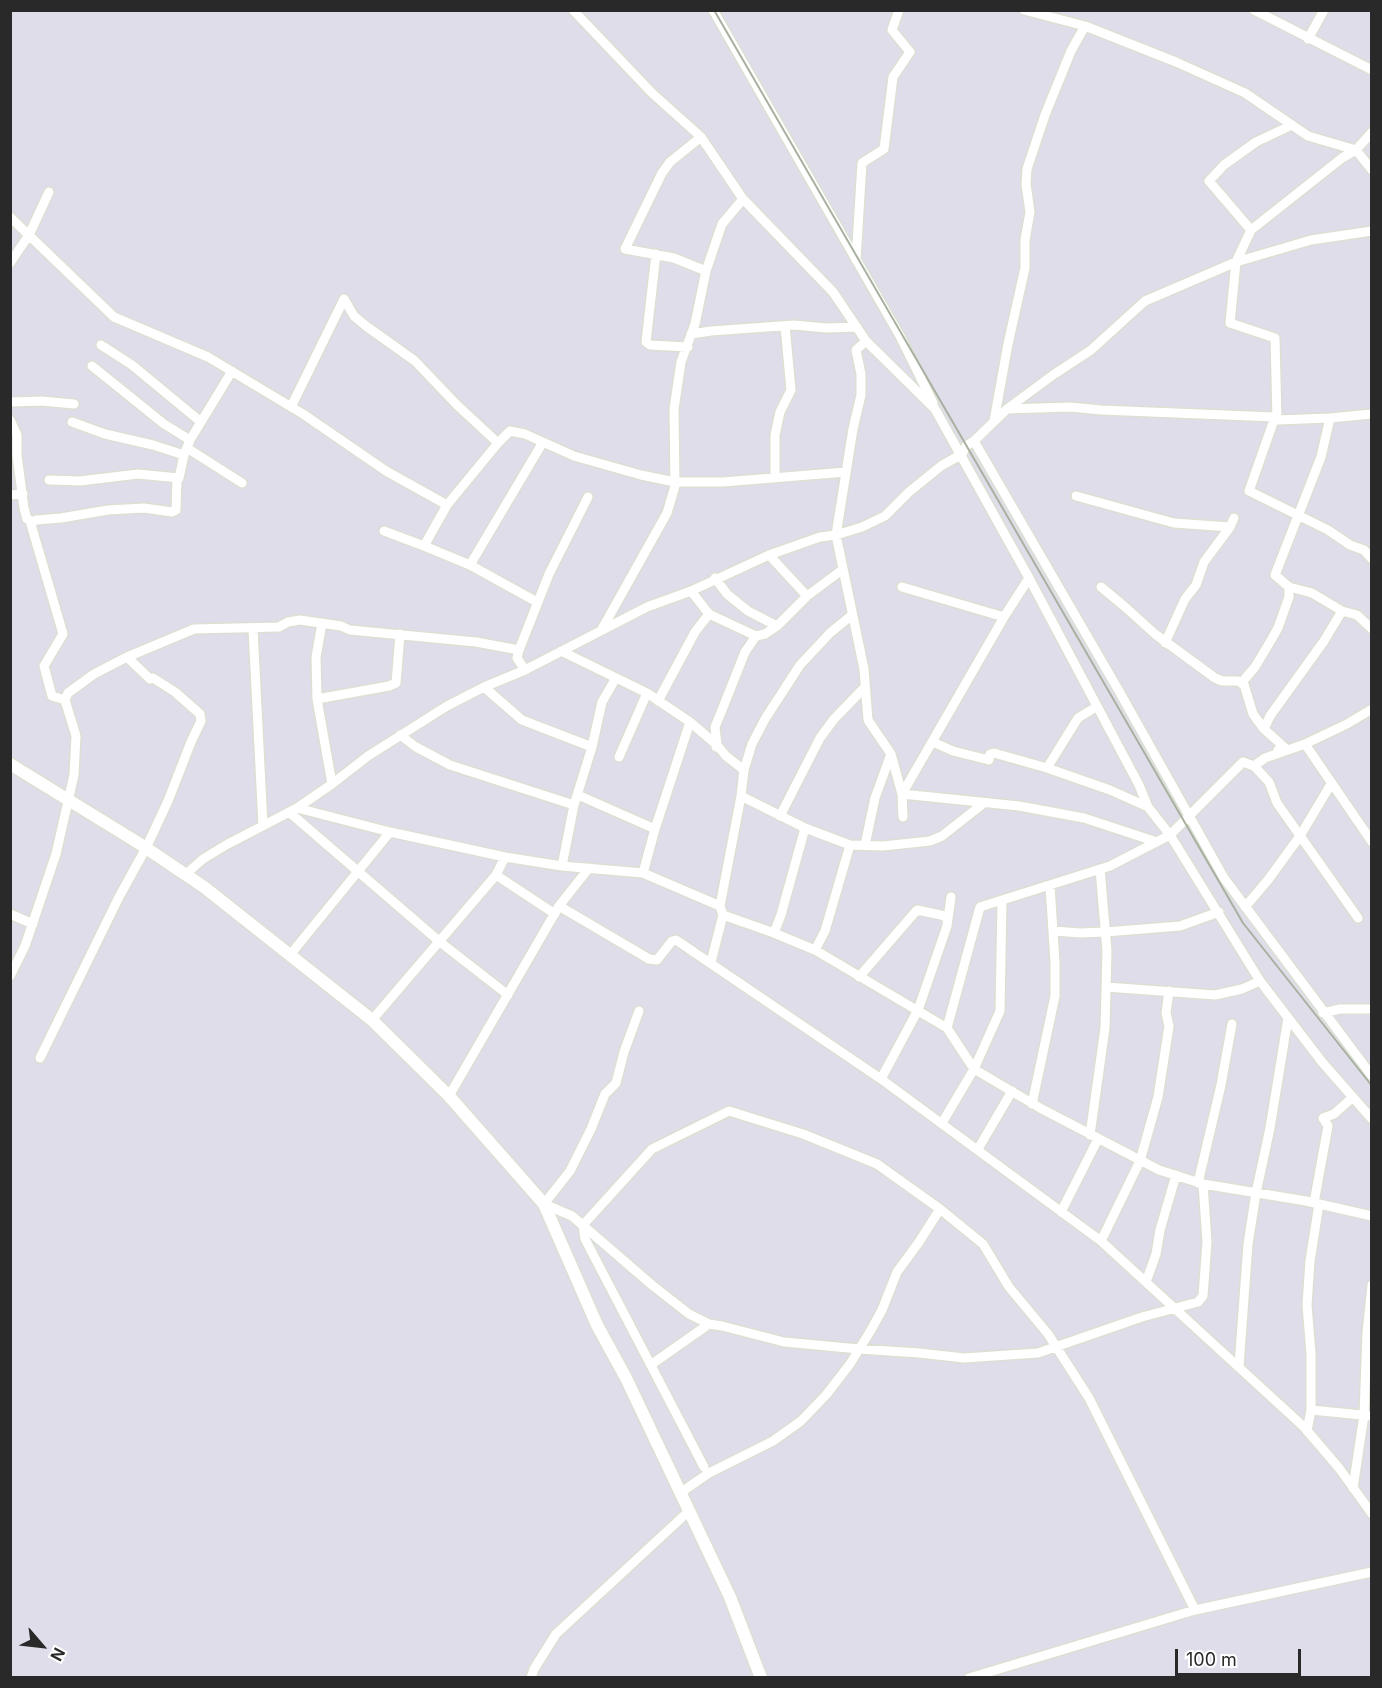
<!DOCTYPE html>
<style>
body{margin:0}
#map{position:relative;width:1382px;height:1688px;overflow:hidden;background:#e0ddea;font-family:Inter,sans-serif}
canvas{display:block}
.frame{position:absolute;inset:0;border:12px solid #292929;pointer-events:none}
.north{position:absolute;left:12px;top:1616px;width:60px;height:60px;-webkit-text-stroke:4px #fff;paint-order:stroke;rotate:118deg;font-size:16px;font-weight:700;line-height:24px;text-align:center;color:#292929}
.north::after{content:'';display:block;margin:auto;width:21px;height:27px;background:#292929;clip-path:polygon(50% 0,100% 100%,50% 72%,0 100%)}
.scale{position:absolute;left:1175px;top:1649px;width:126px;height:27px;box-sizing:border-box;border:3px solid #292929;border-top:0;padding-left:8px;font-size:18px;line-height:21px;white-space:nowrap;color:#292929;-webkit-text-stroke:4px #fff;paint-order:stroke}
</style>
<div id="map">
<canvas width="1382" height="1688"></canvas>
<div class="frame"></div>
<div class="north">N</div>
<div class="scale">100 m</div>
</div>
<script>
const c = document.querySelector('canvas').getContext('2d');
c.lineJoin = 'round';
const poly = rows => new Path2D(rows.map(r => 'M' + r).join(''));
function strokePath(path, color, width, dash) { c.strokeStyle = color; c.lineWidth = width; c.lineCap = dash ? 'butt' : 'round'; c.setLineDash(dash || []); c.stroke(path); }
const minor = poly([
 [573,10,652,93,701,137,743,199,833,292,866,341,935,409,1029,578,1139,785,1148,807,1170,835,1260,981,1322,1062,1372,1119],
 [713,10,900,336,933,403],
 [1024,10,1085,26,1176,62,1245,93,1308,136,1356,150,1372,170],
 [1254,10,1372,70],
 [1308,39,1324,10],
 [701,137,670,162,662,173,625,249,674,258,706,271],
 [10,217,114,317,208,357,303,414,386,471,447,505],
 [1251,230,1209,181,1224,165,1256,142,1292,125],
 [656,254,646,342,650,345,688,347],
 [856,260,862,163,884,149,893,77,910,52,892,30,899,10],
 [10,263,29,235,49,192],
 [344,299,354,316,366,326,415,361,457,405,498,443],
 [691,334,711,331,794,325,826,328,857,327],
 [866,341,856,350,861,374,861,395,853,429,836,535,864,669,868,720,891,754,902,794,1019,806,1084,818,1157,842],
 [101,345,132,365,201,422,232,371],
 [92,366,164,424,190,440],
 [10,402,41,401,74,404],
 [291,407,344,299],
 [1007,409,1070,407,1101,410,1275,417,1277,420,1330,418,1372,414],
 [1275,417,1249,491,1328,530,1350,545,1364,550,1372,559],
 [10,420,17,435,17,455,24,508,27,519,33,522,36,520,61,518,108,510,144,508,172,512,176,510,177,480,179,478,184,455,190,440,201,422],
 [1277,420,1275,338,1230,323,1236,262,1251,230,1342,158,1356,150,1372,132],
 [994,421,1008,344,1025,268,1025,240,1030,212,1026,184,1027,169,1045,115,1071,51,1085,26],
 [72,422,105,434,153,445,184,455],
 [974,441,1119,691,1224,878,1372,1076],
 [187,448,242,483],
 [775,478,775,435,780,412,791,390,785,326],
 [49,480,80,481,138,474,179,478],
 [10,495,23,494],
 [1076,496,1174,523,1230,527],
 [30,521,63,634,44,666,52,696,65,700],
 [384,531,424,546],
 [769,555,807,596],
 [470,565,543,442],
 [715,578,727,594,748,611,777,626],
 [902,587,1004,617],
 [1101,587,1124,606,1155,634,1215,678,1222,681,1238,681,1241,683,1243,681],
 [1289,587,1312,593,1342,611,1357,615,1372,629],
 [537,602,470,565,424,546,447,505,498,443,510,431,525,434,574,456,641,475,675,482,723,482,846,472],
 [253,629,263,826],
 [602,629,667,513,675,486,674,409,681,362,695,324,706,271,722,224,743,199],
 [756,636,765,634,777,626,807,596,842,570],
 [1165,643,1185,599,1196,585,1204,562,1230,527,1234,518],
 [561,651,647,693,690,722,717,745,715,727,722,710,745,652,756,636,709,614,691,591],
 [525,670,517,658,519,650,549,574,588,497],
 [484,687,522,720,592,747,574,805,562,866],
 [317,699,316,657,322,623],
 [658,701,695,632,709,614],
 [1264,729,1270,716,1324,641,1342,611],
 [400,735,416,747,450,765,574,805],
 [933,742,953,751,989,760,990,754,994,753,1047,768,1110,790,1148,807],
 [1305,744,1372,842],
 [592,747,602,702,616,678],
 [716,747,717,745,726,756,744,770,752,744,765,719,800,665,830,633,852,615],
 [1278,750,1284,747,1264,729,1253,714,1243,681,1255,667,1270,642,1278,628,1289,597,1289,587,1275,575,1321,457,1330,418],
 [619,757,647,693],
 [1254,766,1269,782,1277,803,1358,918],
 [1047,768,1078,718,1096,707],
 [332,784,317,699,389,686,396,683,400,634],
 [578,795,655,829],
 [741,796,805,828,850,845,883,846,930,841,942,836,984,803],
 [297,808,390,832,505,857,562,866,643,873,720,906,723,915,774,933,815,950,947,1028,974,1069,1040,1108,1159,1170,1203,1184,1306,1201,1372,1216],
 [289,812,440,942,508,995],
 [780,816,820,738,834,719,865,687],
 [903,817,902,794,1004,617,1029,578],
 [865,845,875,798,891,754],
 [643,873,655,829,690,722],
 [186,874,203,859,226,845,297,808,332,784,368,756,447,706,484,687,525,670,647,607,691,591,769,555,820,537,836,535,862,527,885,516,909,492,941,466,962,454,966,446,974,441,1007,409,1053,375,1091,350,1145,301,1236,262,1311,240,1372,231],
 [496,875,555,914],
 [559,906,589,868],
 [720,906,741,796,744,770],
 [1245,907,1268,880,1300,836,1331,784],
 [10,914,33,924],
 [1053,931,1081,933,1105,932,1180,926,1219,912],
 [774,933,781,915,805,828],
 [815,950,825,931,850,845],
 [290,955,390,832],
 [711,962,723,915],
 [10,976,25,946,56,854,74,775,76,736,65,700,68,693,94,674,127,657],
 [859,977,917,910,941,915,948,918],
 [1106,987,1215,995,1242,989,1260,981],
 [639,1011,624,1052,616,1083,605,1094,591,1129,570,1171,544,1204,572,1216,652,1285,689,1314,709,1324,722,1326,784,1342,859,1349,919,1353,964,1358,1038,1353,1142,1317,1198,1302,1203,1296,1207,1242,1203,1184],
 [1323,1013,1340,1009,1372,1009],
 [372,1020,496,875,505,857],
 [947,1028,980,907,1110,866,1170,835,1243,762,1254,766,1265,758,1305,744,1347,724,1372,709],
 [40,1058,119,897,146,848,168,801,191,742,201,721,200,714,175,692,153,678,150,679,127,657,194,629,279,627,288,622,300,620,341,626,350,630,476,642,519,650],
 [881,1079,918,1010,947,926,951,897],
 [449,1096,559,906,649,959,657,960,672,941,676,940,881,1079,1101,1241,1304,1427,1339,1468,1372,1514],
 [1032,1104,1055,996,1055,962,1050,886],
 [942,1123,974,1069,1000,1011,1002,901],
 [1090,1135,1105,1028,1107,951,1100,869],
 [978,1149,1012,1091],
 [1198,1183,1221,1085,1232,1024],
 [1314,1203,1328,1126,1323,1118,1334,1114,1352,1098],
 [1061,1212,1098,1139],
 [1101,1241,1140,1161,1158,1097,1169,1026,1166,1013,1169,991],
 [1146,1282,1156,1254,1160,1230,1176,1175],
 [652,1364,709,1324],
 [1239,1366,1248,1244,1256,1193,1270,1128,1288,1018],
 [1311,1410,1372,1416],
 [1307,1431,1311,1410,1311,1354,1307,1305,1310,1261,1319,1204],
 [704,1467,585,1239,583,1225,652,1149,729,1111,803,1134,877,1164,940,1209,983,1244,1009,1287,1048,1334,1089,1398,1195,1610],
 [1353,1488,1364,1415,1367,1333,1372,1285],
 [680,1493,709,1473,773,1441,801,1421,826,1395,850,1364,871,1330,882,1310,897,1272,919,1242,940,1209],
 [531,1678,534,1669,556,1634,689,1511],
 [969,1678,1195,1610,1372,1572]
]);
const tertiary = poly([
 [10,764,140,844,204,887,372,1020,449,1096,544,1204,597,1325,626,1378,730,1597,761,1678]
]);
const rail = poly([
 [714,10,1243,923,1372,1086]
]);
strokePath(minor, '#dae0d2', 12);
strokePath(tertiary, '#dae0d2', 15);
strokePath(minor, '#fff', 9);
strokePath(tertiary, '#fff', 12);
strokePath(rail, '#a8b1a0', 2);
</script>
